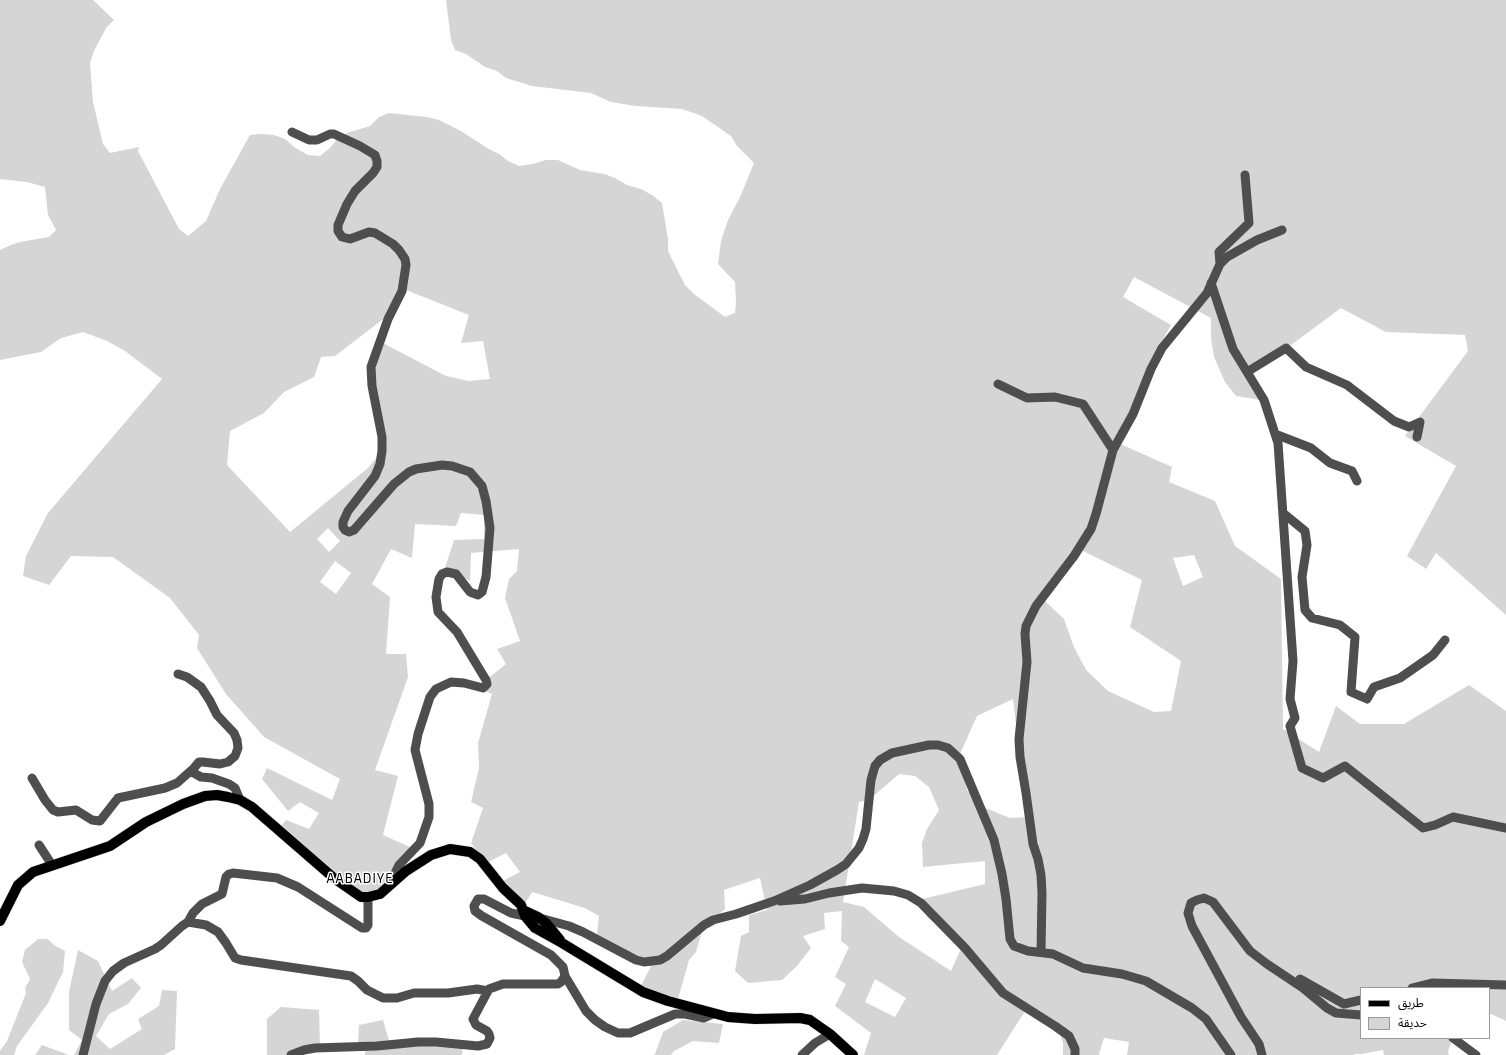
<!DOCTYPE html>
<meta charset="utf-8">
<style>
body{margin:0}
#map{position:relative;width:1506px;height:1055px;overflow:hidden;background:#fff;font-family:"Exo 2","Noto Sans Arabic",sans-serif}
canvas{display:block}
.legend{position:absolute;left:1360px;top:987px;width:130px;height:52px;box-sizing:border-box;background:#fff;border:1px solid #999;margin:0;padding:5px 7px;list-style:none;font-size:12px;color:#000}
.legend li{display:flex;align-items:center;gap:8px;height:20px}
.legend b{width:20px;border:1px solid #999}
</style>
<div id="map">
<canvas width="1506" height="1055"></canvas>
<ul class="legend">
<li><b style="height:5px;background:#000"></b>طريق</li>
<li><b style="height:11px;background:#d5d5d5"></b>حديقة</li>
</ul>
</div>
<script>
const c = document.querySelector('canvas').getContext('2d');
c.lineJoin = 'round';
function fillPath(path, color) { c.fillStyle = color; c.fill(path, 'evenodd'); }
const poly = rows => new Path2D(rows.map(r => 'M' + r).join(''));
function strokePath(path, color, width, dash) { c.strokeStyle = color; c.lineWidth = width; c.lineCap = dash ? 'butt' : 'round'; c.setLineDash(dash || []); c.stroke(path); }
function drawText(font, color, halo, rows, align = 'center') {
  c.font = font + ' "Exo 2",sans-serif'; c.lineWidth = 3; c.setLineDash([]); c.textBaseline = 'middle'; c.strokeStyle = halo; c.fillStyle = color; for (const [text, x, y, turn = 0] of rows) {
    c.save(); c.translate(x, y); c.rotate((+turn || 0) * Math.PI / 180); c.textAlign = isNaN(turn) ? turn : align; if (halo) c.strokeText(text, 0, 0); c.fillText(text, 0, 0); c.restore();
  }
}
const green = poly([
 [0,0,93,0,114,20,106,28,94,51,90,63,93,102,103,144,110,153,139,147,138,151,179,229,188,236,206,221,220,189,250,135,261,134,274,135,285,139,294,147,308,155,320,156,330,148,337,139,347,133,370,126,379,117,389,113,427,117,439,120,461,131,487,148,499,154,508,161,519,166,532,164,546,160,558,160,580,170,604,174,615,178,627,185,641,189,652,195,662,203,668,239,668,251,685,285,694,294,725,317,735,313,736,302,735,282,718,264,721,241,728,220,740,197,754,163,737,146,731,136,702,116,682,109,636,106,611,102,591,93,532,86,506,78,497,71,485,67,466,54,455,50,451,40,446,0,1506,0,1506,615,1436,553,1426,569,1407,556,1456,466,1405,436,1468,351,1465,335,1386,332,1341,308,1264,365,1251,371,1261,400,1236,396,1225,382,1214,357,1211,338,1211,318,1134,277,1123,297,1171,325,1156,351,1116,442,1172,467,1169,482,1215,501,1235,546,1281,579,1283,729,1319,752,1336,706,1360,724,1404,724,1469,685,1506,711,1506,1021,1489,1013,1489,988,1361,988,1361,1038,1453,1038,1448,1051,1449,1055,1384,1055,1383,1050,1361,1054,1355,1054,1354,1055,1127,1055,1129,1042,1104,1038,1099,1054,1100,1055,1063,1055,1063,1043,1060,1034,1027,1008,997,1055,864,1055,871,1033,835,1006,846,984,835,977,849,947,841,941,842,911,824,913,825,929,803,936,811,948,797,966,782,980,748,983,735,971,741,936,749,932,749,915,767,910,760,878,724,890,725,909,703,928,696,952,689,960,678,999,641,986,651,966,620,952,597,934,599,916,585,908,532,892,522,909,497,884,520,872,506,853,486,863,471,843,483,808,471,802,479,768,478,743,492,694,477,687,506,664,497,649,520,641,505,598,509,579,517,571,519,549,471,553,470,581,445,568,454,540,484,539,484,515,461,513,456,526,415,524,412,558,391,549,372,584,390,597,386,654,406,654,408,677,375,770,398,776,383,835,412,848,387,876,384,884,378,891,360,895,278,830,286,820,309,829,319,813,300,802,288,811,262,779,267,768,332,800,340,779,264,737,226,694,197,648,199,635,170,598,113,557,71,556,49,585,23,576,26,556,48,513,162,379,125,351,107,341,83,332,61,338,41,352,0,360,0,250,11,245,20,242,49,237,56,230,48,215,45,187,27,182,0,179],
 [401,288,469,315,461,343,483,341,490,379,469,381,446,376,377,340,372,384,379,451,377,457,368,468,290,532,227,465,230,431,264,413,284,392,314,377,321,357,335,356,391,313],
 [328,528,340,541,329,552,317,539],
 [1081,550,1142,580,1130,627,1181,661,1171,711,1154,712,1108,691,1086,670,1074,647,1064,619,1045,601],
 [1194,555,1203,577,1183,586,1173,558],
 [335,561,351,573,336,594,320,582],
 [1013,699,1027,817,1010,818,983,807,967,790,959,756,977,716],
 [899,774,915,776,929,787,939,810,927,829,922,843,923,867,985,861,985,884,918,900,927,917,963,944,951,971,899,937,864,907,843,902,859,802,869,800],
 [875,979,906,998,895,1017,865,1002],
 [38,939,48,939,54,945,65,951,63,972,48,1003,17,1046,14,1055,0,1055,0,1051,7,1041,26,993,25,988,30,979,22,962,25,950],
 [78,950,98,961,112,991,132,978,141,988,128,1004,109,1014,96,1036,110,1049,142,1029,138,1019,159,1006,162,990,177,991,175,1049,164,1055,74,1055,82,1040,69,1030,69,992],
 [281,1007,319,1010,320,1046,288,1055,267,1055,267,1019],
 [383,1020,390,1044,463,1043,462,1055,365,1055,365,1043,358,1042,359,1025],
 [683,1020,723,1024,719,1043,693,1041,674,1051,671,1055,653,1055,655,1054,663,1032],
 [42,1045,69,1055,35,1055]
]);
const minor = poly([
 [292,132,309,140,317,140,330,134,334,134,360,146,375,155,377,161,377,167,373,173,355,191,347,204,338,225,338,231,342,237,350,239,369,232,375,233,393,244,399,250,405,259,406,265,402,291,388,319,371,367,372,386,382,437,382,451,380,464,375,476,348,511,343,522,343,527,345,530,349,532,354,530,394,484,409,472,416,469,442,465,452,466,470,472,482,486,486,501,490,528,486,577,482,592,478,595,470,592,456,574,447,572,442,574,439,579,436,597,438,612,457,632,486,680,487,684,483,688,464,683,451,682,436,689,430,697,418,734,415,750,429,804,429,817,420,843,399,865,390,884],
 [1220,264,1219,252,1249,223,1245,175],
 [1211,283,1233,349,1264,400,1278,443,1293,661,1290,699,1295,718,1290,726,1302,768,1323,778,1345,766,1423,828,1435,825,1453,817,1506,828],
 [1247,372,1286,348,1306,367,1347,385,1394,421,1409,427,1420,422,1417,437],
 [998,384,1027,398,1055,397,1083,404,1113,450],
 [1275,434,1311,448,1330,463,1352,471,1357,481],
 [1283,513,1305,531,1307,545,1302,577,1305,610,1312,618,1340,625,1355,637,1351,692,1367,699,1374,687,1400,678,1433,655,1445,640],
 [178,674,187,677,201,687,210,701,217,715,234,733,237,740,238,748,235,756,228,762,220,764,203,762,199,762,194,768,194,773,201,777,212,778,229,784,235,788,240,800],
 [32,778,45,800,53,810,58,812,76,810,92,820,100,821,118,798,165,788,177,783,194,768],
 [39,845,52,865],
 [780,901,805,899,829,893,862,888,894,891,908,895,921,903,965,948,1003,993,1055,1026,1069,1036,1075,1049,1075,1055],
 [540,918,569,926,583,932,636,960,644,962,660,960,667,956,704,925,713,920,736,914,774,901,810,885,837,870,846,864,859,848,863,839,866,829,871,780,875,766,880,760,892,753,929,745,938,745,948,748,960,759,994,840,1002,874,1006,899,1010,939,1014,946,1028,951,1053,954,1083,968,1122,974,1146,981,1192,1008,1206,1019,1231,1055],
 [188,922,193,913,202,904,222,894,226,877,229,874,233,873,277,878,298,887,362,928,366,928,368,925,368,897],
 [1041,952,1042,893,1041,875,1038,859,1033,844,1026,793,1020,757,1019,739,1027,662,1025,634,1026,626,1036,606,1074,556,1091,529,1096,514,1113,450,1133,414,1151,369,1162,348,1207,293,1220,264,1227,257,1257,240,1282,230],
 [565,976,586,1011,595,1020,605,1027,618,1033,630,1033,675,1014,685,1014,704,1018,713,1014],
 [1300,979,1344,1004,1361,1000],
 [1412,988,1432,983,1506,985],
 [1453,1038,1476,1055],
 [83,1055,96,1004,105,981,113,971,124,963,155,949,161,945,182,926,188,922,206,925,218,932,226,943,235,958,241,960,351,976,358,981,367,990,383,998,397,998,414,993,448,993,477,989,488,991],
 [291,1055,304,1050,315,1048,377,1046,418,1042,436,1042,478,1046,487,1044,490,1038,489,1034,487,1031,476,1025,473,1019,489,989,503,984,558,984,561,982,565,976,563,967,551,955,482,916,475,911,474,906,478,899,484,899,511,913,525,916],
 [802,1055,815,1043,830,1034],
 [1262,1055,1259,1044,1241,1017,1192,926,1188,913,1191,903,1197,900,1204,898,1213,902,1250,951,1267,964,1303,988,1327,1008,1336,1013,1361,1015]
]);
const major = poly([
 [523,910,538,917,546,923,560,940],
 [0,921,18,885,33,872,110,846,146,822,183,804,205,796,217,795,228,797,240,800,252,807,335,879,361,897,368,897,380,894,406,871,431,855,450,849,470,852,480,859,503,888,518,902,521,905,525,916,535,928,562,943,643,992,668,1001,728,1017,755,1019,800,1018,810,1020,830,1034,853,1055]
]);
const quarterNames = [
 ["AABADIYE",360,879]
];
fillPath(green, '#d5d5d5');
strokePath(major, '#dbdbdb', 11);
strokePath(minor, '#4e4e4e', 9);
strokePath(major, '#000', 10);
c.letterSpacing = '1px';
drawText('13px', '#000', '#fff', quarterNames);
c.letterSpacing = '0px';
</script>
